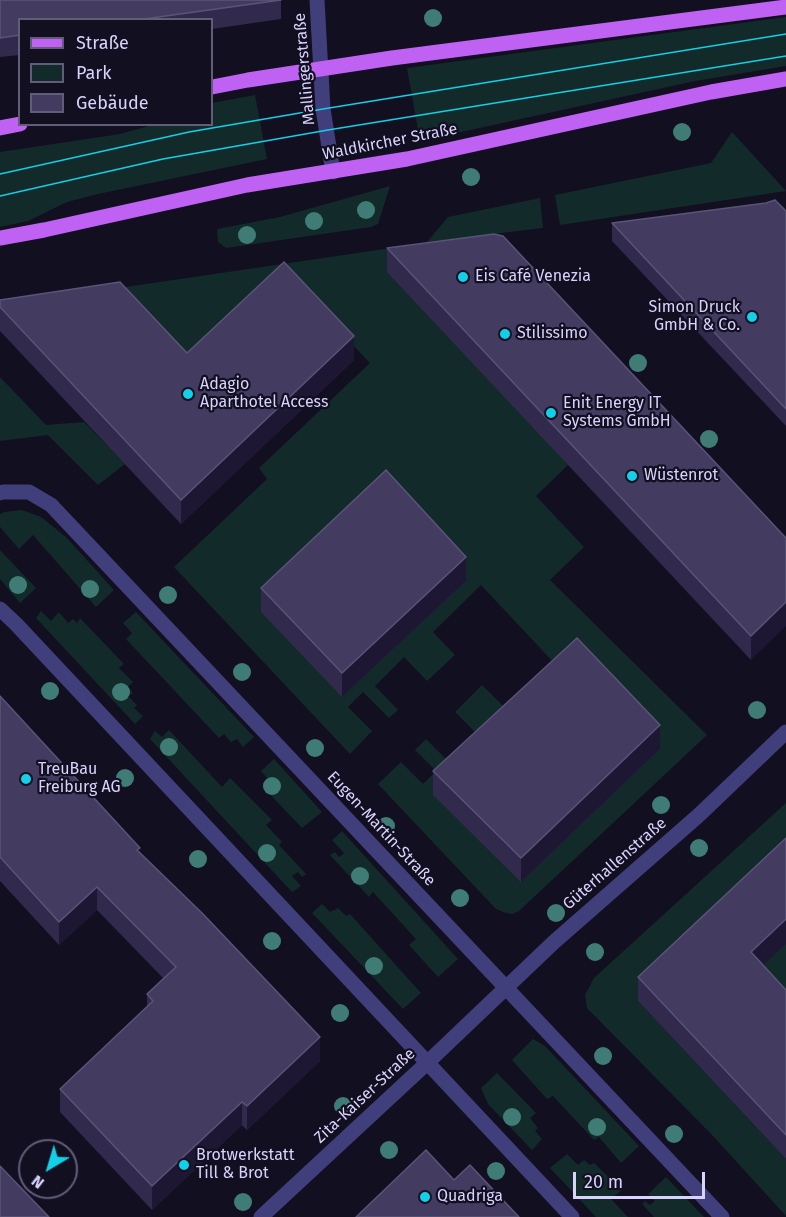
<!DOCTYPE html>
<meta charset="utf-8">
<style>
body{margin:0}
#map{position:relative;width:786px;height:1217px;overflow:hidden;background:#120f21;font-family:"Fira Sans",sans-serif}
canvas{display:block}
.legend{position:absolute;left:18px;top:18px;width:195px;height:108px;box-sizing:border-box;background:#120f21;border:2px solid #615d79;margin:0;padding:8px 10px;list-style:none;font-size:18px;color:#d8d3fc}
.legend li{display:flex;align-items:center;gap:12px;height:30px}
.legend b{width:30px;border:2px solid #615d79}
.north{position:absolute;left:18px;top:1139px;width:60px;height:60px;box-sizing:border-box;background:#120f21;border:2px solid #615d79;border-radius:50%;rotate:218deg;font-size:16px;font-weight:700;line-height:24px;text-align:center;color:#d8d3fc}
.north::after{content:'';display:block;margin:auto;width:21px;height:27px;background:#12d0e8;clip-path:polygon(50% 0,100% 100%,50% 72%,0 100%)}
.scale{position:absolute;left:573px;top:1172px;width:132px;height:27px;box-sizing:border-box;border:3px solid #d8d3fc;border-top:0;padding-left:8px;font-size:18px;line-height:21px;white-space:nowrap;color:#d8d3fc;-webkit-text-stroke:4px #120f21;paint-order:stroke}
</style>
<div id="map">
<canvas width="786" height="1217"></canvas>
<ul class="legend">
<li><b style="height:8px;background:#bf62f3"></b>Straße</li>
<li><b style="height:16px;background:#132a2a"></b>Park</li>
<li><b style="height:16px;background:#433c60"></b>Gebäude</li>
</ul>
<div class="north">N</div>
<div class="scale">20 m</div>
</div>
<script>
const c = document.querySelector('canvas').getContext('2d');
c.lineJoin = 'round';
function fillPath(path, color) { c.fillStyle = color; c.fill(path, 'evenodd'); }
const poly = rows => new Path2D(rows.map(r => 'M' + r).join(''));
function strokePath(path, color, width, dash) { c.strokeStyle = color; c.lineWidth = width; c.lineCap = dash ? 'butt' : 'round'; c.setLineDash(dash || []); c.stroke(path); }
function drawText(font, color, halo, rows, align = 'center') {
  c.font = font + ' "Fira Sans",sans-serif'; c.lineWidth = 4.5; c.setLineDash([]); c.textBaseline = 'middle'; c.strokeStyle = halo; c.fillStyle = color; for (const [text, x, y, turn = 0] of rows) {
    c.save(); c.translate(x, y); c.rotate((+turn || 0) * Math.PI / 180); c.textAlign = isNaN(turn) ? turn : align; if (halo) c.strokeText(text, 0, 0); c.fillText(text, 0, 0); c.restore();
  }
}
const green = poly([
 [786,17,786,66,695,81,420,141,407,68],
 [255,95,267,159,98,194,67,202,28,221,0,227,0,152,120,134,152,125,212,124,212,103],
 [732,132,786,191,560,225,555,195,711,163],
 [390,186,378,224,371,227,226,248,218,242,217,229,280,217],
 [540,198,543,228,427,242,448,217],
 [405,246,568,465,536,496,584,547,550,580,707,735,519,911,512,914,503,912,496,909,378,784,401,762,423,784,436,771,415,750,426,739,450,763,478,735,455,712,482,685,507,710,555,664,481,585,433,632,455,655,427,681,404,657,375,686,398,710,389,718,363,692,348,707,372,731,350,754,174,567,267,479,259,468,370,363,282,271,185,363,37,300],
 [0,377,46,425,84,422,125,464,98,485,48,435,0,441],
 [22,510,41,517,66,537,114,590,96,607,33,535,19,549,0,527,0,514,4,512],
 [0,550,36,588,20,603,0,579],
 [41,611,51,621,59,612,68,623,73,619,77,623,80,618,124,664,119,668,133,682,128,687,133,693,128,696,137,705,134,708,143,716,135,724,36,618],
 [136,612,254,737,243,747,237,739,231,742,224,734,219,738,126,639,132,633,123,623],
 [169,730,222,787,230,778,272,820,266,825,282,842,279,845,306,874,302,877,298,872,292,876,301,886,292,892,150,739,155,731,162,737],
 [274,759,322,812,302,828,262,786,269,780,261,771],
 [786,803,786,863,638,1001,786,1159,786,1216,714,1137,587,1008,585,995,594,978],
 [342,831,458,959,438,977,409,945,416,939,373,892,369,897,330,855,335,852,339,857,344,853,332,840],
 [322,904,330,912,338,908,346,916,350,914,421,993,403,1009,312,913],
 [786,943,786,1014,751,976],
 [533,1039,545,1046,639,1146,621,1163,599,1137,594,1140,553,1096,547,1099,512,1060],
 [497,1073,536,1113,530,1118,538,1128,535,1131,542,1139,532,1150,488,1104,481,1088],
 [567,1154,578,1165,584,1160,590,1165,594,1163,622,1190,611,1199,628,1217,596,1217,550,1168],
 [666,1177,704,1217,654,1217,642,1204,645,1201,650,1205,655,1201,648,1194]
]);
const minor = poly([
 [317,0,323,109,333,172],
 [0,493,3,492,29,492,51,505,722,1217],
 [0,609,16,624,572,1217],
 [261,1217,427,1063,554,942,699,815,786,732]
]);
const major = poly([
 [212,87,248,80,392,58,786,7],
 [0,128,20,124],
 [0,238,44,230,247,185,407,159,711,92,786,79]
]);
const tram = poly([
 [0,174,189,132,323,109,786,34],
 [0,196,163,159,328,130,786,56]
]);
const trees = [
 [433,18],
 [682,132],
 [471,177],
 [366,210],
 [314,221],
 [247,235],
 [638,363],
 [709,439],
 [18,585],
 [90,589],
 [168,595],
 [242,672],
 [50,691],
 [121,692],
 [757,710],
 [169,747],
 [315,748],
 [125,778],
 [272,786],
 [661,805],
 [386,826],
 [699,848],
 [267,853],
 [198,859],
 [360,876],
 [460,898],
 [556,913],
 [272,941],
 [595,952],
 [374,966],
 [340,1013],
 [603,1056],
 [343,1106],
 [512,1117],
 [597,1127],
 [674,1134],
 [389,1150],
 [496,1171],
 [243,1202]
];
const wall = poly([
 [0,0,281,0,281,19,212,29,212,20,20,20,20,55,0,57],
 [786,211,786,426,612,241,612,223],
 [387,248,786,538,751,660,387,272],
 [0,300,187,353,354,360,181,524,0,331],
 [466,581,342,697,261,612,261,588],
 [0,696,140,853,320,1061,247,1130,242,1125,152,1210,60,1112,60,1089,147,1007,147,994,163,978,97,910,59,945,0,881],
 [660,749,521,882,433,795,433,771],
 [763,965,786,990,786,1159,638,1001,638,977]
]);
const shadedWall = poly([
 [354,336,354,360,181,524,181,500],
 [466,557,466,581,342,697,342,673],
 [786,602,786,626,751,660,751,636],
 [660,725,660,749,521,882,521,858],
 [97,887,97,910,59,945,59,922],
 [786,919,786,944,751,976,751,952],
 [320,1037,320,1061,247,1130,247,1106],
 [242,1102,242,1125,152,1210,152,1186]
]);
const building = poly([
 [0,0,281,0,137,20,20,20,20,35,0,38,0,0],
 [775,200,786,211,786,409,612,223,766,203,775,200],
 [494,234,503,236,786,538,786,602,751,636,387,248,494,234],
 [284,262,354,336,181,500,0,307,0,300,120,282,187,353,284,262],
 [386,470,466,557,342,673,261,588,386,470],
 [577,638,660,725,521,858,433,771,577,638],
 [0,696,140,848,137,850,203,914,320,1037,247,1106,242,1102,152,1186,60,1089,153,1001,147,994,176,967,97,887,59,922,0,857,0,696],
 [786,838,786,919,751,952,786,990,786,1135,638,977,786,838],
 [426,1150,454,1180,470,1165,519,1217,356,1217,426,1150],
 [0,1166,49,1217,0,1217,0,1166]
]);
const markers = [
 [463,277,6,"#12d0e8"],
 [752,317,6,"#12d0e8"],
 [505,334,6,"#12d0e8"],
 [188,394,6,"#12d0e8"],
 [551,413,6,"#12d0e8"],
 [632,476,6,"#12d0e8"],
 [26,779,6,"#12d0e8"],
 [184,1165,6,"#12d0e8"],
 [425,1197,6,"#12d0e8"]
];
const streetNames = [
 ["Mallingerstraße",305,69,-95],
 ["Waldkircher Straße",390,142,-11],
 ["Eugen-Martin-Straße",381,829,47],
 ["Güterhallenstraße",615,864,-41],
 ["Zita-Kaiser-Straße",365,1096,-43]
];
const poiNames = [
 ["Eis Café Venezia",475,277],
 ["Simon Druck",740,308,"right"],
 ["GmbH & Co.",740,326,"right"],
 ["Stilissimo",517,334],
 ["Adagio",200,385],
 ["Aparthotel Access",200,403],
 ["Enit Energy IT",563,404],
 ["Systems GmbH",563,422],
 ["Wüstenrot",644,476],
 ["TreuBau",38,770],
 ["Freiburg AG",38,788],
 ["Brotwerkstatt",196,1156],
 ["Till & Brot",196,1174],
 ["Quadriga",437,1197]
];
fillPath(green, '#132a2a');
strokePath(minor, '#413e7c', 15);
strokePath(major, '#bf62f3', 15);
strokePath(tram, '#12d0e8', 1.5);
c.fillStyle = '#407c76';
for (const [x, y] of trees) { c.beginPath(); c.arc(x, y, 9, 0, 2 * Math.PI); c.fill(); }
fillPath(wall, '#312a4d');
fillPath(shadedWall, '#1d1734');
fillPath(building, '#433c60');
strokePath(building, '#5a5478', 1.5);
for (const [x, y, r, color] of markers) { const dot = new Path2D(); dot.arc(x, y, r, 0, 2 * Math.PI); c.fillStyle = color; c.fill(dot); strokePath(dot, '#120f21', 2); }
drawText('16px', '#d8d3fc', '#120f21', streetNames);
drawText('16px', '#d8d3fc', '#120f21', poiNames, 'left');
</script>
